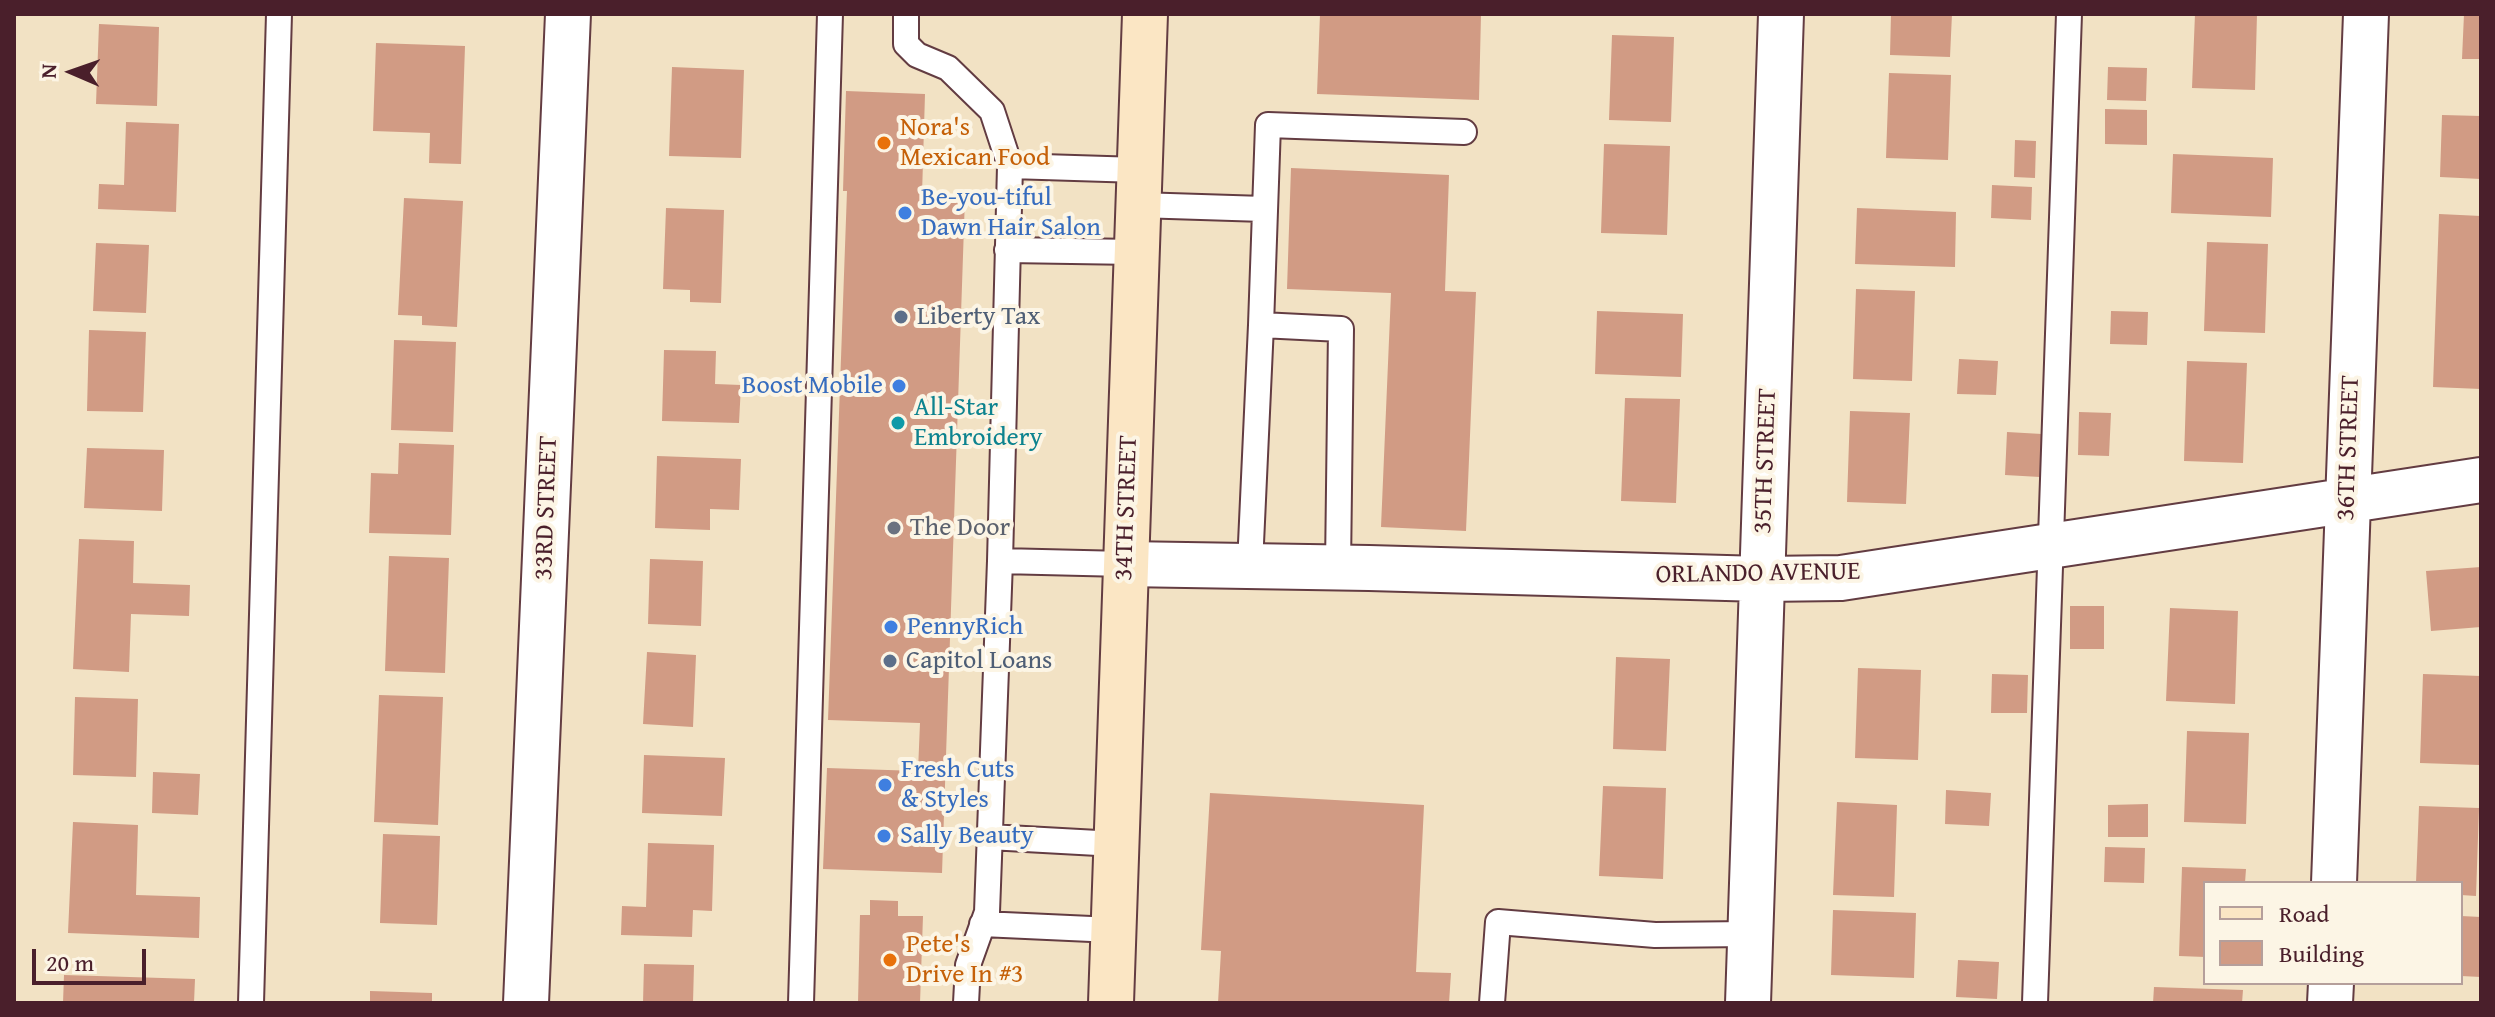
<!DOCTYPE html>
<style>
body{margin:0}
#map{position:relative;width:2495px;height:1017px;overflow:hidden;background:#f2e2c4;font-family:"Gentium Book Plus",serif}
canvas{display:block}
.frame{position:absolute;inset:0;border:16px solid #4a1f2b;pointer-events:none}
.legend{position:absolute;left:2203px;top:881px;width:260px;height:104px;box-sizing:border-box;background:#fcf5e5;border:2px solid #b59f9b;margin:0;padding:10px 14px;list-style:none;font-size:24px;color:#4a1f2b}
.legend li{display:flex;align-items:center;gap:16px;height:40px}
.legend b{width:40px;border:2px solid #b59f9b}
.north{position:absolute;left:32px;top:32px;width:80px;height:80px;-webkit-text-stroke:6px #fcf5e5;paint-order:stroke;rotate:272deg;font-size:22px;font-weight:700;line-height:32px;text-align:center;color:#4a1f2b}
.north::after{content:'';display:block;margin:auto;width:28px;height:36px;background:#4a1f2b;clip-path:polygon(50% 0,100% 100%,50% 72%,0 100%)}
.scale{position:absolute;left:32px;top:949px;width:114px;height:36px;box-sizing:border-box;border:4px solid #4a1f2b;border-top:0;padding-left:10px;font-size:24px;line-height:28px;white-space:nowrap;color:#4a1f2b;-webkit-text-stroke:6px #fcf5e5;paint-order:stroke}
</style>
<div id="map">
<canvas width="2495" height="1017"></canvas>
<div class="frame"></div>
<ul class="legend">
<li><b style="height:10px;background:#fbe6c4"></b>Road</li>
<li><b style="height:22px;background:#d19b84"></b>Building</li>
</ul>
<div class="north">N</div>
<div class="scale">20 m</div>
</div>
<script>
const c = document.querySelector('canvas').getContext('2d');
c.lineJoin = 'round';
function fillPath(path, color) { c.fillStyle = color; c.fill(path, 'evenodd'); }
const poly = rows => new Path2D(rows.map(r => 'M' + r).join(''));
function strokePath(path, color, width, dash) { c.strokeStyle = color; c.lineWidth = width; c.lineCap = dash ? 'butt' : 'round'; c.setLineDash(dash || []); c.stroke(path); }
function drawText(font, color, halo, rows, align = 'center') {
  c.font = font + ' "Gentium Book Plus",serif'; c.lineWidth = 8; c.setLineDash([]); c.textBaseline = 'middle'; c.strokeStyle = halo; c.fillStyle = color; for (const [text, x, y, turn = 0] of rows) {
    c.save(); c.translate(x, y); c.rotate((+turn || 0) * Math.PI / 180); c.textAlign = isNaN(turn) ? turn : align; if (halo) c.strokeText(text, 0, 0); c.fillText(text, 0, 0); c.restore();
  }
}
const building = poly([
 [1320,14,1481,14,1479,100,1317,94],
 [1891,14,1952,14,1950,57,1890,55],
 [2195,14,2257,14,2255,90,2192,88],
 [2464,14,2481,14,2481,59,2462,59],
 [99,24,159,27,157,106,96,104],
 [1612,35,1674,37,1671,122,1609,120],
 [376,43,465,46,461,164,429,163,430,133,373,131],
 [672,67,744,70,741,158,669,156],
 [2108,67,2147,68,2146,101,2107,100],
 [1889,73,1951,75,1948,160,1886,158],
 [846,91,925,94,922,195,965,197,942,873,823,869,827,768,918,771,920,723,828,720,847,191,843,191],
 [2105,109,2147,110,2147,145,2105,144],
 [2442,115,2481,116,2481,179,2440,177],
 [126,122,179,124,176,212,98,209,99,184,124,185],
 [2015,140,2036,141,2035,178,2014,177],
 [1604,144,1670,146,1667,235,1601,233],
 [2173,154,2273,158,2271,217,2171,213],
 [1291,168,1449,175,1445,291,1476,292,1466,531,1381,527,1391,293,1287,289],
 [1992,185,2032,187,2031,220,1991,218],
 [404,198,463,201,457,327,422,325,422,316,398,315],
 [666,208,724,210,721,303,690,302,690,290,663,289],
 [1857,208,1956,212,1955,267,1855,264],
 [2439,214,2481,216,2481,389,2433,387],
 [2207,242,2268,244,2265,333,2204,331],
 [96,243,149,245,146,313,93,311],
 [1856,289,1915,291,1912,381,1853,379],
 [1597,311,1683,314,1681,377,1595,374],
 [2111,311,2148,312,2147,345,2110,344],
 [89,330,146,332,143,412,87,411],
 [394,340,456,342,453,432,391,430],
 [664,350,716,351,715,384,741,385,739,423,662,421],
 [1959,359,1998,361,1996,395,1957,394],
 [2187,361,2247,363,2243,463,2184,461],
 [1625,398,1680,399,1676,503,1621,501],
 [1850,411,1910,413,1906,504,1847,502],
 [2079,412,2111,413,2109,456,2078,455],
 [2007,432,2042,434,2040,477,2005,475],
 [399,443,454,445,451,535,369,533,371,473,398,474],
 [87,448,164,450,162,511,84,508],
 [657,456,741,459,739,510,710,509,710,530,655,528],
 [79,539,134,541,133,583,190,585,189,616,131,614,129,672,73,669],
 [389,556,449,558,445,673,385,671],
 [650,559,703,561,701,626,648,624],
 [2481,567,2481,627,2431,631,2426,571],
 [2070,606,2104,606,2104,649,2070,649],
 [2170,608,2238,611,2235,704,2166,701],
 [647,652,696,655,693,727,643,724],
 [1616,657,1670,659,1666,751,1613,749],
 [1858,668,1921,670,1918,760,1855,758],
 [1992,674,2028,675,2027,713,1991,713],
 [2423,674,2481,676,2480,765,2420,763],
 [379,695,443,697,438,825,374,822],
 [75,697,138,699,136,777,73,775],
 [2187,731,2249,733,2246,824,2184,822],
 [644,755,725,758,722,816,642,813],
 [153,772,200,774,198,815,152,813],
 [1603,786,1666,788,1663,879,1599,876],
 [1946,790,1991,793,1989,826,1945,824],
 [1210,793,1424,805,1416,972,1451,973,1449,1003,1218,1003,1221,951,1201,950],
 [1837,802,1897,805,1894,897,1833,895],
 [2148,804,2148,837,2108,837,2108,805],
 [2419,806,2479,808,2476,896,2461,895,2461,883,2416,883],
 [73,822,138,825,136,895,200,897,199,938,68,933],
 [383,834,440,836,437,925,380,923],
 [648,843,714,845,712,911,693,910,692,937,621,935,622,906,646,907],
 [2105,847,2145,848,2144,883,2104,882],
 [2182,867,2246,869,2245,883,2205,883,2205,957,2179,956],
 [870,900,898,901,898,916,923,916,920,1003,858,1003,860,915,870,915],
 [1833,910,1916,913,1914,978,1831,975],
 [2461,916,2481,917,2481,977,2461,976],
 [1958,960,1999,962,1997,999,1956,997],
 [644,964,694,965,693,1003,643,1003],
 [64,975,195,979,194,1003,63,1003],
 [2154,987,2243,990,2242,1003,2153,1003],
 [370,991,432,993,432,1003,370,1003]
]);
const service = poly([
 [906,14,906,44,917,55,948,68,992,111,1010,166,1000,561,1125,564],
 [1010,166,1139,170],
 [1138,205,1264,209],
 [1007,250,1136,252],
 [1261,325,1268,125,1464,132],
 [1250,565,1261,325,1341,329,1338,567],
 [989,837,1116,844],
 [982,924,1113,930],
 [251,1003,279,14],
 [801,1003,830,14],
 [966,1003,968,965,987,912,1000,561],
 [1492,1003,1498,922,1655,935,1750,934],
 [2035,1003,2069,14]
]);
const minor = poly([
 [1125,564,1369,568,1762,579,1841,578,2481,480],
 [2334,883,2366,14],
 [526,1003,568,14],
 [1748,1003,1781,14],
 [2330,1003,2331,983]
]);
const secondary = poly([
 [1111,1003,1145,14]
]);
const markers = [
 [884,143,8,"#e8710a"],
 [905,213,8,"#3f7fe0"],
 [901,317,8,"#5c6f8a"],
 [899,386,8,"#3f7fe0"],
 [898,423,8,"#0f9aa8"],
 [894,528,8,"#6b7280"],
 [891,627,8,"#3f7fe0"],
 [890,661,8,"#5c6f8a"],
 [885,785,8,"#3f7fe0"],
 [884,836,8,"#3f7fe0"],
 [890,960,8,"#e8710a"]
];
const foodNames = [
 ["Nora's",900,128],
 ["Mexican Food",900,158],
 ["Pete's",906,945],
 ["Drive In #3",906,975]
];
const shopNames = [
 ["Be-you-tiful",921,198],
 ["Dawn Hair Salon",921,228],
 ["Boost Mobile",883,386,"right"],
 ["PennyRich",907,627],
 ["Fresh Cuts",901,770],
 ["& Styles",901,800],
 ["Sally Beauty",900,836]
];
const serviceNames = [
 ["Liberty Tax",917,317],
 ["Capitol Loans",906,661]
];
const cultureNames = [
 ["All-Star",914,408],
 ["Embroidery",914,438]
];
const streetNames = [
 ["36TH STREET",2349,448,-88],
 ["35TH STREET",1766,461,-88],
 ["33RD STREET",547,508,-88],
 ["34TH STREET",1127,508,-88],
 ["ORLANDO AVENUE",1758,574,-1]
];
const worshipNames = [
 ["The Door",910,528]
];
fillPath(building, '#d19b84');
strokePath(service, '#633c42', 28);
strokePath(minor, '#633c42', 48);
strokePath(secondary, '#633c42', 48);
strokePath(service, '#fff', 24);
strokePath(minor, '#fff', 44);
strokePath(secondary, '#fbe6c4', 44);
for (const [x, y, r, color] of markers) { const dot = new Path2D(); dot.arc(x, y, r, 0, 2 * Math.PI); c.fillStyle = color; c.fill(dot); strokePath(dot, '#fcf5e5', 3); }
drawText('26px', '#c56008', '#fcf5e5', foodNames, 'left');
drawText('26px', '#366cbe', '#fcf5e5', shopNames, 'left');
drawText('26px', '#4e5e75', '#fcf5e5', serviceNames, 'left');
drawText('26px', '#0d838f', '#fcf5e5', cultureNames, 'left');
drawText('26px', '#4a1f2b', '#fcf5e5', streetNames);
drawText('26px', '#5b616d', '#fcf5e5', worshipNames, 'left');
</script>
